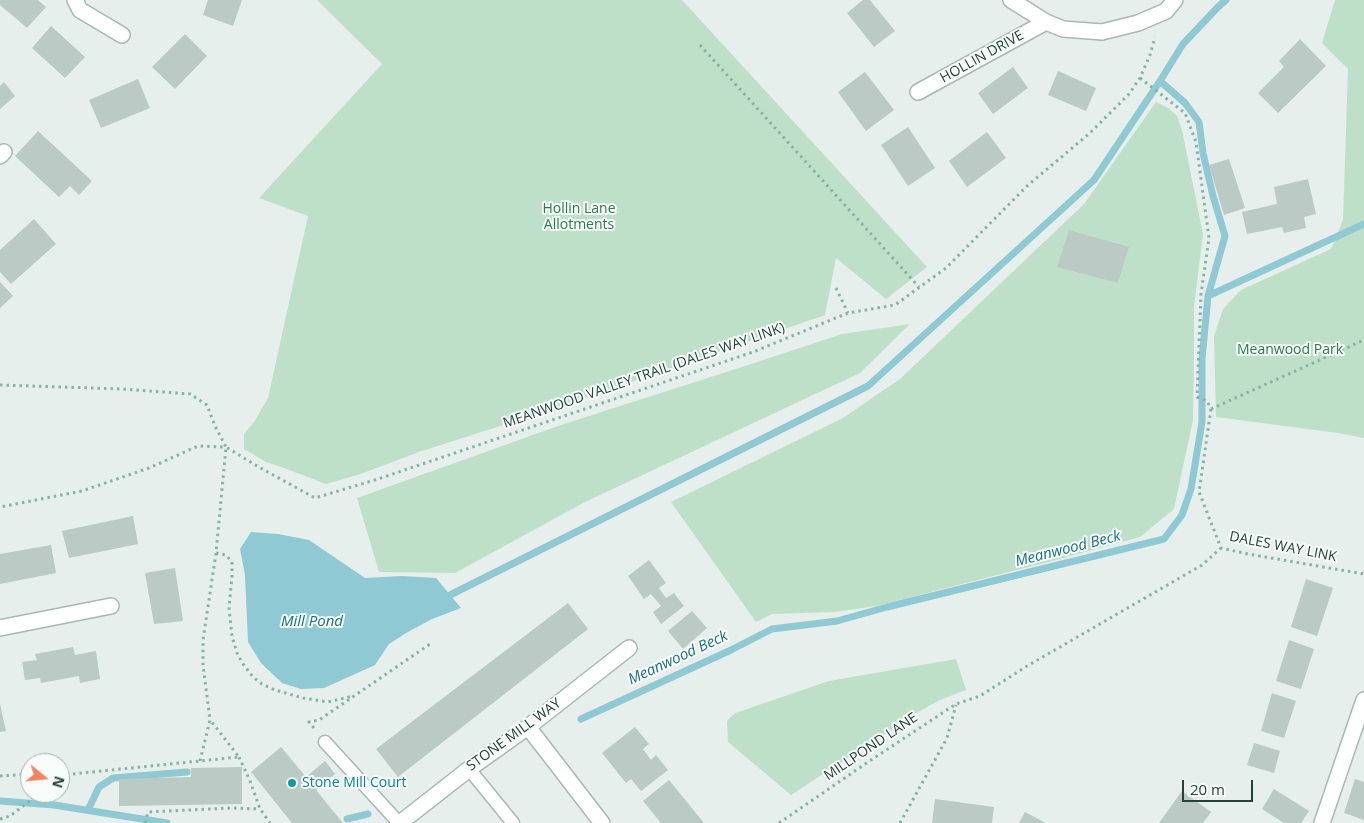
<!DOCTYPE html>
<style>
body{margin:0}
#map{position:relative;width:1364px;height:823px;overflow:hidden;background:#e6efeb;font-family:"Open Sans",sans-serif}
canvas{display:block}
.north{position:absolute;left:20px;top:753px;width:50px;height:50px;box-sizing:border-box;background:#f7fbf9;border:1px solid #a3b1ad;border-radius:50%;rotate:107deg;font-size:14px;font-weight:700;line-height:20px;text-align:center;color:#24423a}
.north::after{content:'';display:block;margin:auto;width:18px;height:22px;background:#f4845f;clip-path:polygon(50% 0,100% 100%,50% 72%,0 100%)}
.scale{position:absolute;left:1182px;top:780px;width:71px;height:22px;box-sizing:border-box;border:2px solid #24423a;border-top:0;padding-left:6px;font-size:15px;line-height:18px;white-space:nowrap;color:#24423a;-webkit-text-stroke:4px #f7fbf9;paint-order:stroke}
</style>
<div id="map">
<canvas width="1364" height="823"></canvas>
<div class="north">N</div>
<div class="scale">20 m</div>
</div>
<script>
const c = document.querySelector('canvas').getContext('2d');
c.lineJoin = 'round';
function fillPath(path, color) { c.fillStyle = color; c.fill(path, 'evenodd'); }
const poly = rows => new Path2D(rows.map(r => 'M' + r).join(''));
function strokePath(path, color, width, dash) { c.strokeStyle = color; c.lineWidth = width; c.lineCap = dash ? 'butt' : 'round'; c.setLineDash(dash || []); c.stroke(path); }
function drawText(font, color, halo, rows, align = 'center') {
  c.font = font + ' "Open Sans",sans-serif'; c.lineWidth = 4; c.setLineDash([]); c.textBaseline = 'middle'; c.strokeStyle = halo; c.fillStyle = color; for (const [text, x, y, turn = 0] of rows) {
    c.save(); c.translate(x, y); c.rotate((+turn || 0) * Math.PI / 180); c.textAlign = isNaN(turn) ? turn : align; if (halo) c.strokeText(text, 0, 0); c.fillText(text, 0, 0); c.restore();
  }
}
const green = poly([
 [317,0,682,0,927,267,886,299,836,258,825,315,553,409,419,452,358,475,326,484,284,468,266,462,244,449,244,434,254,422,268,398,308,216,259,198,382,64],
 [1335,0,1364,0,1364,438,1338,433,1216,417,1214,336,1223,309,1241,290,1331,249,1343,220,1348,69,1322,43],
 [1156,102,1168,108,1177,116,1182,130,1203,234,1194,307,1194,355,1193,420,1174,509,1140,537,1052,561,876,606,835,612,772,614,756,622,671,502,843,418,900,379,1084,204],
 [910,324,860,373,585,502,455,573,379,572,357,498,558,426,748,365,842,334],
 [956,659,966,690,940,700,918,712,791,795,728,742,727,721,735,713,829,681]
]);
const water = poly([
 [251,532,278,534,309,540,365,578,402,576,436,578,461,608,432,619,406,633,389,644,375,665,324,688,301,689,282,683,261,663,248,642,245,575,240,549]
]);
const stream = poly([
 [1160,81,1185,103,1199,122,1203,153,1213,196,1225,236,1208,296],
 [450,595,868,386,1094,180,1160,81,1183,44,1218,7,1226,0],
 [581,719,731,650,772,629,837,621,887,607,1164,539,1182,515,1191,489,1202,422,1202,359,1208,296,1364,224],
 [0,801,54,805,167,823],
 [88,810,99,787,113,778,187,772],
 [347,819,368,814]
]);
const building = poly([
 [0,0,38,0,46,7,27,28,0,5],
 [208,0,242,0,233,26,203,15],
 [863,0,870,0,895,31,874,47,847,13],
 [51,26,85,57,65,78,32,48],
 [185,34,207,56,175,89,152,67],
 [1300,39,1326,66,1278,113,1258,93,1284,67,1279,61],
 [1013,67,1028,88,993,114,978,93],
 [1058,71,1096,88,1086,111,1048,95],
 [865,72,894,110,866,131,838,92],
 [138,79,150,108,101,128,89,100],
 [4,82,15,96,0,109,0,86],
 [908,127,935,168,908,186,881,145],
 [38,131,92,181,79,195,70,186,59,197,15,156],
 [987,132,1006,158,967,187,949,161],
 [1229,159,1245,208,1224,215,1209,165],
 [1308,179,1316,214,1304,217,1306,228,1284,233,1282,227,1247,234,1242,212,1277,204,1274,187],
 [34,219,56,244,11,284,0,272,0,250],
 [1069,230,1129,247,1118,283,1057,267],
 [0,282,13,296,0,308],
 [133,516,138,544,69,558,62,531],
 [51,545,56,573,0,584,0,554],
 [649,560,666,583,659,588,666,598,674,593,684,606,661,624,653,612,661,606,651,594,644,599,628,576],
 [175,568,183,621,154,624,145,573],
 [1306,579,1333,588,1317,636,1291,627],
 [568,603,588,629,398,777,376,749],
 [692,611,707,628,683,649,668,631],
 [1289,640,1314,649,1301,689,1276,681],
 [73,647,75,655,96,651,100,679,80,683,79,676,41,683,40,678,25,680,22,662,37,660,35,654],
 [1272,693,1296,701,1284,738,1261,731],
 [0,704,6,731,0,732],
 [635,727,649,744,643,749,651,760,656,755,668,770,641,791,631,779,626,783,602,753],
 [1254,743,1280,751,1274,773,1247,765],
 [281,747,306,777,325,761,335,774,316,790,343,823,292,823,251,772],
 [242,767,242,804,119,806,119,779,191,777,191,768],
 [1355,779,1364,782,1364,820,1344,813],
 [669,780,704,823,661,823,643,801],
 [1274,789,1309,811,1301,823,1284,823,1262,809],
 [1182,791,1211,812,1203,823,1159,823],
 [935,799,994,807,992,823,932,823],
 [1025,812,1042,821,1045,823,1019,823]
]);
const path = poly([
 [700,45,919,287],
 [1140,78,1185,113,1196,142,1209,238,1201,294,1197,397,1207,401,1211,409],
 [836,288,848,313],
 [0,385,123,389,190,394,207,405,215,426,226,447,198,446,149,468,82,491,0,507],
 [1211,409,1199,492,1221,548,1248,554,1364,574],
 [1211,409,1364,340],
 [216,553,226,555,232,562,232,576,229,608,232,636,237,653,243,664,253,677,262,684,275,690,303,698,328,702,353,696],
 [314,728,309,722,319,720,430,644],
 [239,757,250,781,260,809,270,823],
 [200,761,210,720,203,665,203,640,216,553,226,447,257,466,315,498,378,479,753,352,848,313,895,305,946,268,1027,186,1090,133,1129,94,1140,78,1150,55,1155,37],
 [60,774,72,774,239,757,211,721],
 [0,776,30,774],
 [60,781,70,775],
 [0,819,10,816,40,793],
 [145,823,148,812,231,808,260,809],
 [779,823,871,760,956,704,980,696,1027,666,1202,565,1221,548],
 [900,823,947,738,956,705]
]);
const lane = poly([
 [325,742,399,823],
 [469,769,513,823]
]);
const street = poly([
 [75,0,80,10,122,35],
 [1011,0,1046,22,1063,29,1102,32,1138,23,1166,11,1175,0],
 [918,92,1046,22],
 [0,156,4,152],
 [0,628,111,606],
 [528,727,602,823],
 [400,823,469,769,528,727,629,648],
 [1322,823,1364,700]
]);
const markers = [
 [292,783,5,"#0f9aa8"]
];
const streetNames = [
 ["HOLLIN DRIVE",982,57,-29],
 ["MEANWOOD VALLEY TRAIL (DALES WAY LINK)",644,376,-19],
 ["DALES WAY LINK",1283,547,11],
 ["STONE MILL WAY",514,735,-36],
 ["MILLPOND LANE",871,747,-34]
];
const parkNames = [
 ["Hollin Lane",579,209],
 ["Allotments",579,225],
 ["Meanwood Park",1290,350]
];
const cultureNames = [
 ["Stone Mill Court",302,783]
];
const waterNames = [
 ["Meanwood Beck",1068,549,-14],
 ["Mill Pond",312,622],
 ["Meanwood Beck",678,658,-25]
];
fillPath(green, '#bfe0c8');
fillPath(water, '#8ec9d4');
strokePath(stream, '#8ec9d4', 7);
fillPath(building, '#bbcac4');
strokePath(lane, '#a8b8b2', 15);
strokePath(street, '#a8b8b2', 18);
strokePath(path, '#86b3a5', 3, [2.5, 4]);
strokePath(lane, '#fff', 12);
strokePath(street, '#fff', 15);
for (const [x, y, r, color] of markers) { const dot = new Path2D(); dot.arc(x, y, r, 0, 2 * Math.PI); c.fillStyle = color; c.fill(dot); strokePath(dot, '#f7fbf9', 2); }
drawText('14px', '#24423a', '#f7fbf9', streetNames);
drawText('14px', '#2d7a4b', '#f7fbf9', parkNames);
drawText('14px', '#0d838f', '#f7fbf9', cultureNames, 'left');
drawText('italic 15px', '#1c6f80', '#f7fbf9', waterNames);
</script>
